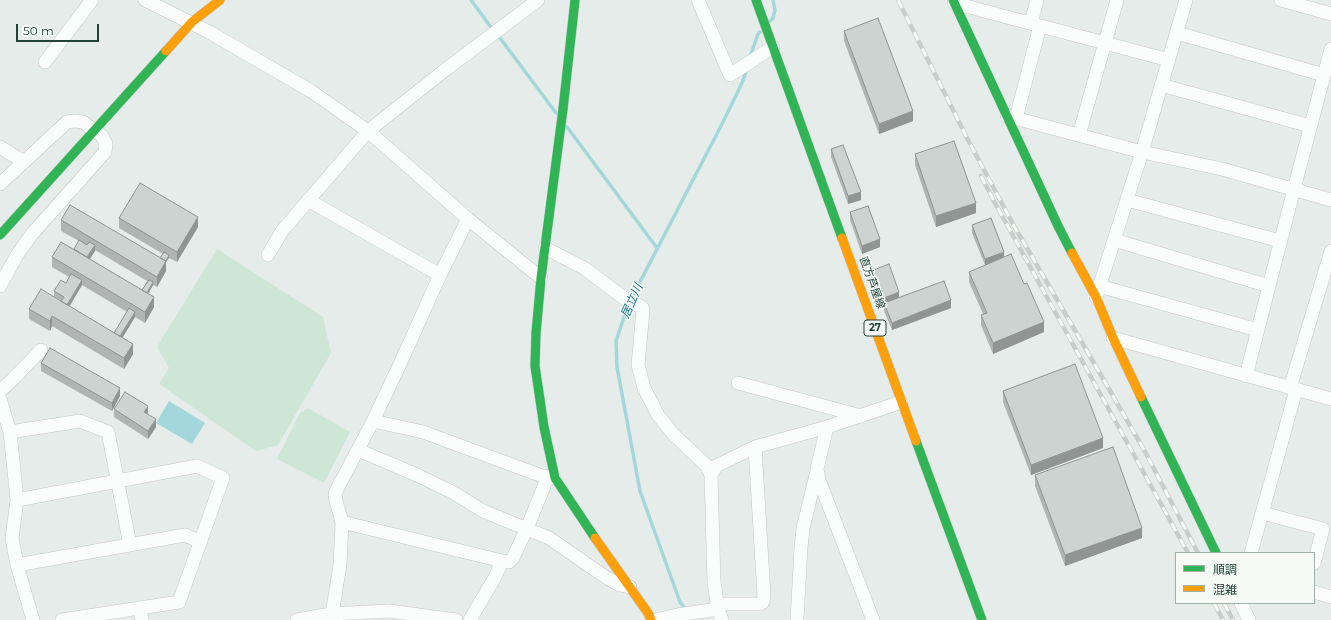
<!DOCTYPE html>
<meta charset="utf-8">
<style>
body{margin:0}
#map{position:relative;width:1331px;height:620px;overflow:hidden;background:#e6ece9;font-family:Montserrat,"Noto Sans JP",sans-serif}
canvas{display:block}
.legend{position:absolute;left:1175px;top:552px;width:140px;height:52px;box-sizing:border-box;background:#f5faf7;border:1px solid #a0b0ab;margin:0;padding:5px 7px;list-style:none;font-size:12px;color:#214238}
.legend li{display:flex;align-items:center;gap:8px;height:20px}
.legend b{width:20px;border:1px solid #a0b0ab}
.scale{position:absolute;left:16px;top:24px;width:83px;height:18px;box-sizing:border-box;border:2px solid #214238;border-top:0;padding-left:5px;font-size:12px;line-height:14px;white-space:nowrap;color:#214238;-webkit-text-stroke:3px #f5faf7;paint-order:stroke}
</style>
<div id="map">
<canvas width="1331" height="620"></canvas>
<ul class="legend">
<li><b style="height:5px;background:#30b455"></b>順調</li>
<li><b style="height:5px;background:#ff9f0a"></b>混雑</li>
</ul>
<div class="scale">50 m</div>
</div>
<script>
const c = document.querySelector('canvas').getContext('2d');
c.lineJoin = 'round';
function fillPath(path, color) { c.fillStyle = color; c.fill(path, 'evenodd'); }
const poly = rows => new Path2D(rows.map(r => 'M' + r).join(''));
function strokePath(path, color, width, dash) { c.strokeStyle = color; c.lineWidth = width; c.lineCap = dash ? 'butt' : 'round'; c.setLineDash(dash || []); c.stroke(path); }
function drawText(font, color, halo, rows, align = 'center') {
  c.font = font + ' Montserrat,"Noto Sans JP",sans-serif'; c.lineWidth = 3; c.setLineDash([]); c.textBaseline = 'middle'; c.strokeStyle = halo; c.fillStyle = color; for (const [text, x, y, turn = 0] of rows) {
    c.save(); c.translate(x, y); c.rotate((+turn || 0) * Math.PI / 180); c.textAlign = isNaN(turn) ? turn : align; if (halo) c.strokeText(text, 0, 0); c.fillText(text, 0, 0); c.restore();
  }
}
const green = poly([
 [217,249,323,317,331,353,278,445,256,451,159,384,169,368,157,347],
 [308,408,350,432,324,483,277,459,300,413]
]);
const water = poly([
 [169,401,205,423,192,444,156,423]
]);
const stream = poly([
 [471,0,493,30],
 [770,21,773,18,775,10,773,0],
 [497,34,556,113],
 [750,57,758,34,760,32],
 [567,127,657,248],
 [687,611,680,602,640,491,617,367,616,341,628,305,722,124,742,83,747,69]
]);
const street = poly([
 [145,0,209,32,311,91,368,131,468,219,541,278],
 [698,0,730,75,773,47],
 [1281,0,1331,14],
 [954,3,1169,60],
 [1031,23,1037,0],
 [1177,33,1324,75],
 [45,62,92,0],
 [1161,85,1310,126],
 [1007,116,1142,152,1222,169,1331,200],
 [1016,118,1040,26],
 [1079,135,1117,0],
 [0,147,24,162],
 [0,184,67,122,75,121,83,122,102,136,106,144,105,152,32,234,17,255,0,286],
 [308,200,440,275],
 [1127,200,1280,241],
 [1114,240,1269,286],
 [545,248,584,268,624,298,642,307,643,310,638,365,644,388,658,415,673,434,707,466,711,475],
 [268,255,282,231,368,131,445,70,538,0],
 [1099,286,1258,330],
 [1096,297,1142,152,1186,0],
 [1113,338,1331,399],
 [1246,376,1294,189,1331,49],
 [738,383,861,416],
 [1290,388,1331,251],
 [0,391,13,379,41,350],
 [0,399,10,432,17,500,12,538,17,565,33,620],
 [373,421,423,432,542,476,554,478],
 [827,427,817,469,819,480,873,620],
 [10,432,80,421,108,432,130,545],
 [358,450,417,475,454,493,483,511,549,538,607,578,620,585,630,587],
 [17,500,197,466,223,478,179,602,62,620],
 [1262,513,1323,529,1314,563],
 [342,522,502,561,509,562,513,558,527,528,543,489,547,477],
 [1251,553,1296,390],
 [17,565,185,535,201,542],
 [1314,592,1331,597],
 [1241,603,1249,620],
 [717,604,760,604,763,602,764,596,755,447],
 [140,608,142,620],
 [297,620,331,614,389,611,456,620],
 [331,620,340,565,342,522,336,501,335,493,373,421,400,364,440,275,468,219],
 [470,620,495,577,502,561],
 [656,620,677,615,718,609],
 [722,620,718,609,714,582,711,475,716,466,755,447,827,427,901,402],
 [797,620,801,547,803,528,817,471]
]);
const fast = poly([
 [575,0,563,109,541,278,536,333,535,366,544,427,555,478,595,538],
 [756,0,842,238],
 [953,0,1059,228,1072,253],
 [0,235,166,51],
 [1141,397,1216,553],
 [916,441,982,620]
]);
const slow = poly([
 [166,51,192,22,220,0],
 [842,238,916,441],
 [1072,253,1096,297,1113,338,1141,397],
 [595,538,648,613,651,620]
]);
const rail = poly([
 [898,0,967,138,1014,226,1080,339,1143,448,1198,553],
 [981,176,995,203,1188,553],
 [1214,603,1223,620],
 [1224,603,1233,620]
]);
const wall = poly([
 [844,31,913,121,879,134,844,41],
 [831,149,861,200,848,204,831,157],
 [915,154,976,213,936,227,915,165],
 [850,212,880,247,862,254,850,220],
 [119,218,198,227,177,262,169,258,166,262,166,271,157,287,153,285,148,294,154,307,145,323,135,317,122,338,133,354,124,369,52,326,50,331,29,319,29,309,62,301,54,296,54,291,66,283,69,277,52,267,52,257,74,249,79,241,61,231,61,220,160,258,163,254,119,228],
 [95,250,147,281,142,290,90,259],
 [82,285,127,312,114,333,69,306],
 [972,225,1004,257,1044,332,993,354,981,325,981,315,983,314,969,282,969,272,985,265,972,233],
 [871,271,899,298,951,308,892,330,884,311,884,306,882,307,871,279],
 [41,363,120,396,112,411,41,371],
 [1003,391,1103,448,1031,475,1003,402],
 [114,409,156,427,148,439,114,417],
 [1035,475,1142,538,1065,566,1035,486]
]);
const shadedWall = poly([
 [913,111,913,121,879,134,879,124],
 [861,192,861,200,848,204,848,196],
 [976,203,976,213,936,227,936,216],
 [198,217,198,227,177,262,177,252],
 [880,239,880,247,862,254,862,246],
 [95,245,95,251,85,266,85,261],
 [1004,252,1004,260,985,267,985,259],
 [169,255,169,258,166,262,166,271,157,287,157,277],
 [82,280,82,285,65,314,65,309],
 [153,282,153,285,144,301,144,299],
 [899,292,899,300,884,303,884,306,882,307,882,299],
 [154,297,154,307,145,323,145,312],
 [951,300,951,308,892,330,892,323],
 [135,312,135,317,118,345,118,340],
 [52,316,52,326,50,331,50,321],
 [1044,322,1044,332,993,354,993,343],
 [133,344,133,354,124,369,124,358],
 [120,388,120,396,112,411,112,403],
 [148,406,148,414,144,412],
 [156,419,156,427,148,439,148,431],
 [1103,438,1103,448,1031,475,1031,465],
 [1142,528,1142,538,1065,566,1065,555]
]);
const building = poly([
 [878,18,913,111,879,124,844,31,878,18],
 [954,141,976,203,936,216,915,154,954,141],
 [843,145,861,192,848,196,831,149,843,145],
 [140,183,198,217,177,252,119,218,140,183],
 [70,205,166,261,157,277,61,220,70,205],
 [868,206,880,239,862,246,850,212,868,206],
 [991,218,1004,252,985,259,972,225,991,218],
 [79,240,87,245,89,242,95,245,87,257,74,249,79,240],
 [61,242,154,297,145,312,52,257,61,242],
 [164,252,169,255,166,261,160,258,164,252],
 [1011,254,1024,284,1027,283,1044,322,993,343,981,315,987,313,969,272,1011,254],
 [889,264,899,292,882,299,871,271,889,264],
 [71,274,82,280,67,305,61,301,64,297,54,291,61,280,66,283,71,274],
 [149,280,153,282,147,293,142,290,149,280],
 [944,281,951,300,892,323,884,303,944,281],
 [41,289,133,344,124,358,52,316,50,321,29,309,41,289],
 [129,308,135,312,120,336,114,333,129,308],
 [50,348,120,388,112,403,41,363,50,348],
 [1075,364,1103,438,1031,465,1003,391,1075,364],
 [125,392,148,406,144,412,156,419,148,431,114,409,125,392],
 [1113,447,1142,528,1065,555,1035,475,1113,447]
]);
const shields = [
 [875,328,22]
];
const shieldNames = [
 ["27",875,328]
];
const streetNames = [
 ["直方芦屋線",872,283,70]
];
const waterNames = [
 ["居立川",632,301,-66]
];
fillPath(green, '#cee6d5');
fillPath(water, '#a4d7dc');
strokePath(stream, '#a4d7dc', 3.5);
strokePath(street, '#c3c9c6', 14);
strokePath(fast, '#c1cac6', 10);
strokePath(slow, '#c1cac6', 10);
strokePath(street, '#fbfcfc', 13);
strokePath(fast, '#30b455', 9);
strokePath(slow, '#ff9f0a', 9);
strokePath(rail, '#c7cdca', 4.5);
strokePath(rail, '#f5faf7', 3, [9]);
fillPath(wall, '#b0b5b4');
fillPath(shadedWall, '#909492');
fillPath(building, '#cdd3d1');
strokePath(building, '#909492', 1);
for (const [x, y, w] of shields) { const box = new Path2D(); box.roundRect(x - w / 2, y - 8, w, 16, 3); c.fillStyle = '#f5faf7'; c.fill(box); strokePath(box, '#214238', 1); }
drawText('bold 10px', '#214238', null, shieldNames);
drawText('11px', '#214238', '#f5faf7', streetNames);
drawText('italic 12px', '#167583', '#f5faf7', waterNames);
</script>
